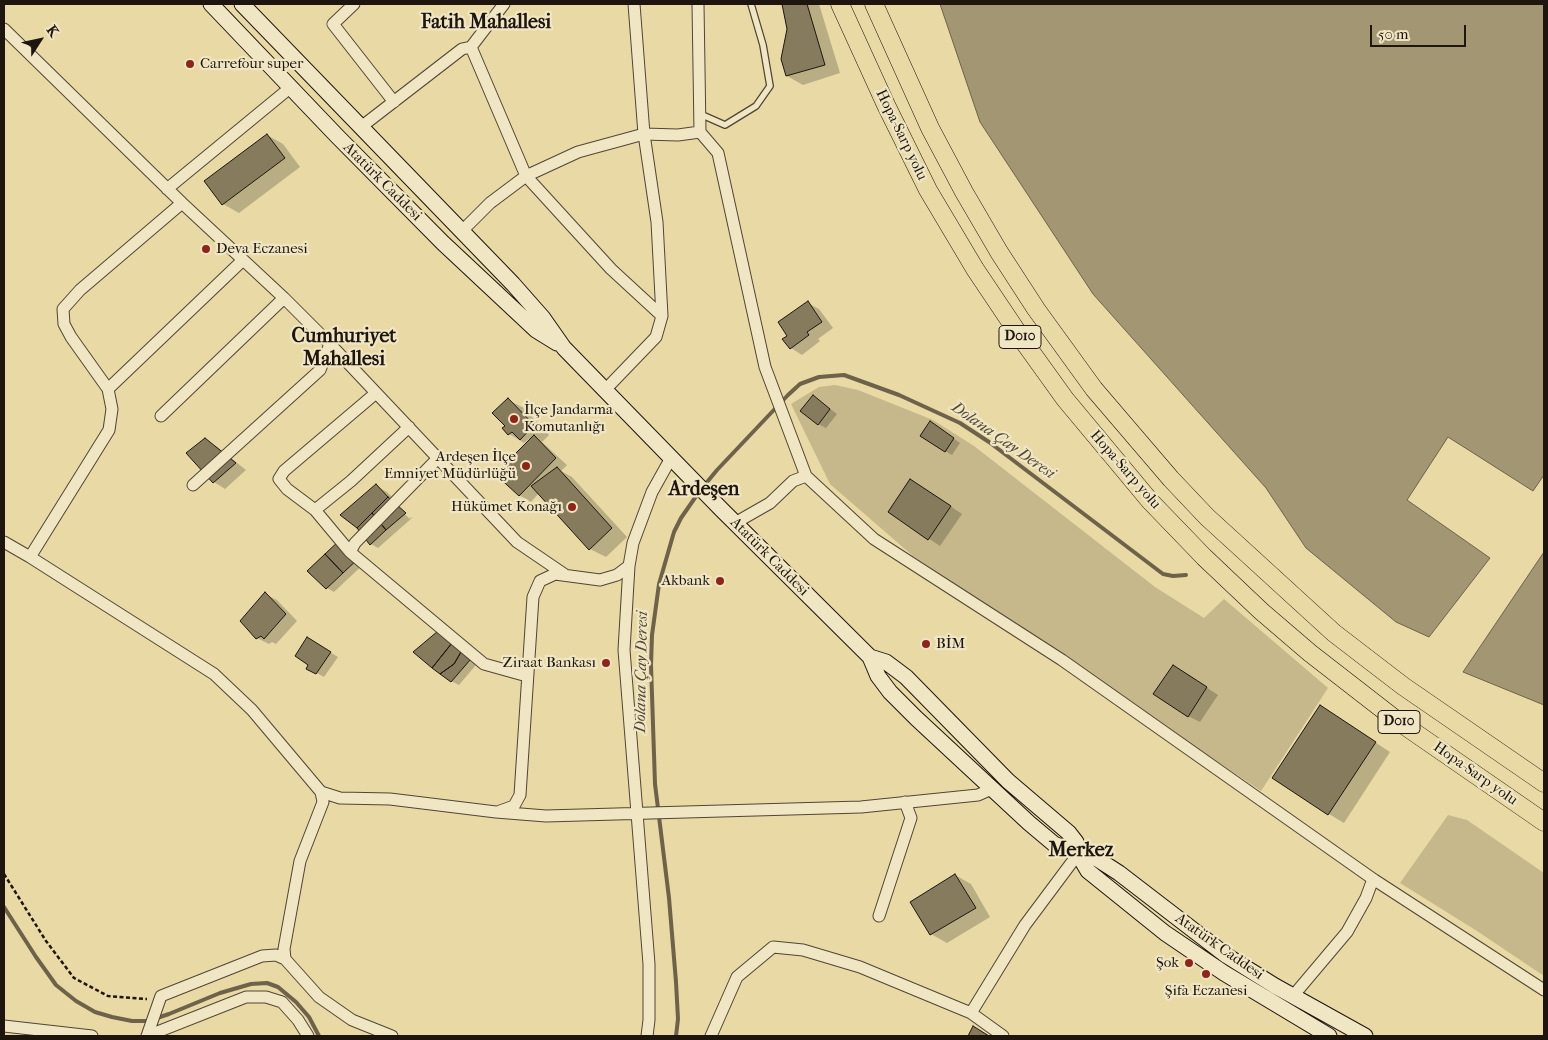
<!DOCTYPE html>
<meta charset="utf-8">
<style>
body{margin:0}
#map{position:relative;width:1548px;height:1040px;overflow:hidden;background:#e8d9a5;font-family:"IM FELL French Canon",serif}
canvas{display:block}
.frame{position:absolute;inset:0;border:5px solid #1e150e;pointer-events:none}
.north{position:absolute;left:15px;top:15px;width:50px;height:50px;-webkit-text-stroke:4px #f0e6c4;paint-order:stroke;rotate:55deg;font-size:14px;font-weight:700;line-height:20px;text-align:center;color:#1e150e}
.north::after{content:'';display:block;margin:auto;width:18px;height:22px;background:#1e150e;clip-path:polygon(50% 0,100% 100%,50% 72%,0 100%)}
.scale{position:absolute;left:1370px;top:25px;width:96px;height:22px;box-sizing:border-box;border:2px solid #1e150e;border-top:0;padding-left:6px;font-size:15px;line-height:18px;white-space:nowrap;color:#1e150e;-webkit-text-stroke:4px #f0e6c4;paint-order:stroke}
</style>
<div id="map">
<canvas width="1548" height="1040"></canvas>
<div class="frame"></div>
<div class="north">K</div>
<div class="scale">50 m</div>
</div>
<script>
const c = document.querySelector('canvas').getContext('2d');
c.lineJoin = 'round';
function fillPath(path, color) { c.fillStyle = color; c.fill(path, 'evenodd'); }
const poly = rows => new Path2D(rows.map(r => 'M' + r).join(''));
function strokePath(path, color, width, dash) { c.strokeStyle = color; c.lineWidth = width; c.lineCap = dash ? 'butt' : 'round'; c.setLineDash(dash || []); c.stroke(path); }
function drawText(font, color, halo, rows, align = 'center') {
  c.font = font + ' "IM FELL French Canon",serif'; c.lineWidth = 4.5; c.setLineDash([]); c.textBaseline = 'middle'; c.strokeStyle = halo; c.fillStyle = color; for (const [text, x, y, turn = 0] of rows) {
    c.save(); c.translate(x, y); c.rotate((+turn || 0) * Math.PI / 180); c.textAlign = isNaN(turn) ? turn : align; if (halo) c.strokeText(text, 0, 0); c.fillText(text, 0, 0); c.restore();
  }
}
const green = poly([
 [835,385,858,390,933,420,974,446,1155,587,1204,618,1224,599,1328,688,1261,791,913,556,830,484,791,404,819,387],
 [1448,815,1467,820,1544,873,1544,976,1477,931,1400,883]
]);
const water = poly([
 [940,4,1544,4,1544,475,1533,491,1448,437,1407,500,1490,558,1429,637,1396,622,1306,548,1266,488,1093,294,980,122,940,4],
 [1544,552,1544,705,1463,672,1544,552]
]);
const shadow = poly([
 [783,4,819,4,840,73,803,85,787,76,783,59,788,29],
 [267,135,283,144,300,167,239,213,223,204,206,181],
 [808,303,819,309,833,328,818,339,820,341,802,355,791,348,789,336],
 [508,400,524,408,549,435,542,442,567,465,561,471,572,477,627,537,606,557,590,549,539,493,531,502,519,495,530,440,529,439,524,443,509,434,507,426],
 [820,401,837,414,826,428,818,424],
 [937,427,960,443,952,455,945,451],
 [205,440,217,447,246,470,225,489,214,482],
 [376,486,387,492,399,504,396,506,410,519,411,517,412,518,378,548,371,544],
 [922,487,962,514,940,546,889,512],
 [350,544,367,561,334,592,327,588],
 [265,594,277,600,297,621,276,644,272,642,269,644,257,638],
 [446,637,476,665,459,685,451,681],
 [308,639,338,657,324,677,308,668,310,664],
 [1185,673,1218,695,1200,722,1188,716],
 [1335,716,1390,752,1344,823,1329,814],
 [955,875,971,884,990,917,947,943,931,934,911,902]
]);
const stream = poly([
 [703,487,717,470,788,395,800,384,819,377,844,375,899,395,960,423,989,442,1163,574,1173,576,1186,575],
 [4,907,36,957,56,985,76,1001,95,1012,112,1017,132,1021,148,1021,169,1014,220,993,251,984,267,983,278,987,296,1002,309,1017,319,1036],
 [676,1036,678,1019,676,982,669,898,655,784,651,665,652,635,659,584,674,532,681,518,699,492]
]);
const building = poly([
 [782,4,807,4,825,65,786,76,781,59,787,29,782,4],
 [267,134,285,158,222,205,204,181,267,134],
 [808,301,822,322,807,332,809,335,790,349,782,339,787,336,778,322,808,301],
 [813,395,830,409,818,425,800,411,813,395],
 [508,398,534,425,520,440,512,432,508,435,502,428,505,426,492,413,508,398],
 [930,421,954,438,945,452,920,436,930,421],
 [534,435,556,458,519,496,495,474,534,435],
 [205,438,236,463,213,483,186,453,205,438],
 [557,467,612,528,589,550,531,486,557,467],
 [910,479,951,506,928,540,888,512,910,479],
 [376,484,388,497,357,528,340,515,376,484],
 [388,497,406,513,386,530,372,513,388,497],
 [372,513,386,530,370,545,357,528,372,513],
 [342,538,361,556,343,573,325,554,342,538],
 [325,554,343,573,326,589,307,571,325,554],
 [265,592,286,614,264,639,261,636,256,639,240,621,265,592],
 [438,631,452,643,432,668,413,652,438,631],
 [307,637,331,652,316,674,306,669,308,665,295,656,307,637],
 [452,643,461,652,454,664,440,674,432,668,452,643],
 [461,652,470,660,451,682,440,674,454,664,461,652],
 [1173,665,1207,687,1188,717,1153,694,1173,665],
 [1320,705,1376,742,1328,815,1272,778,1320,705],
 [955,874,976,908,930,935,910,902,955,874],
 [973,1026,989,1036,968,1036,973,1026]
]);
const path = poly([
 [4,874,46,941,74,978,108,996,147,999]
]);
const service = poly([
 [700,114,725,125,756,106,770,86,763,45,751,4]
]);
const minor = poly([
 [354,4,333,24,394,102],
 [698,4,700,132],
 [4,29,182,203],
 [471,47,526,176,611,269,662,316],
 [361,127,462,49,471,47,504,4],
 [167,189,291,87],
 [462,231,490,203,526,176,578,152,644,134,678,135,700,132,718,153,765,367,806,476],
 [108,389,243,260],
 [605,390,656,337,662,316,657,222,644,134,634,4],
 [376,393,284,471,279,479,287,489,315,510,350,552,484,664,527,676],
 [161,416,284,298],
 [193,485,320,370,330,344],
 [315,510,351,481,409,427],
 [735,523,770,503,793,481,806,476,874,539,1062,660,1373,879,1544,990],
 [4,542,30,557,214,674,252,710,321,792,323,802,300,861,284,949,285,959,319,997,352,1020,392,1036],
 [350,552,355,543,438,458],
 [30,557,109,430,112,409,108,389,71,337,64,324,63,309,80,290,182,203,284,298,330,344,517,542,564,574],
 [321,792,340,798,390,799,496,812,546,816,861,807,978,795,987,791,986,783],
 [500,811,514,806,520,795,533,597,540,581,555,574,600,580,617,575,629,566],
 [879,916,911,818,905,802],
 [1293,996,1347,932,1366,898,1373,879],
 [971,1013,1025,925,1078,854],
 [4,1026,92,1036],
 [147,1036,246,997,266,997,282,1002,298,1020,308,1036],
 [147,1036,161,996,262,956,276,955,285,959],
 [647,1036,649,1020,649,964,624,650,629,566,633,543,652,492,671,458],
 [711,1036,737,977,773,947,803,950,860,967,971,1013,1003,1036]
]);
const secondary = poly([
 [211,4,337,136,443,243,536,330,557,343],
 [242,4,513,284,543,318,564,348,721,509,870,657,878,676,890,692,916,718,1029,823,1054,844,1078,854,1088,871,1165,933,1224,973,1329,1036],
 [870,657,886,662,906,677,1008,781,1069,833,1076,842,1078,854,1091,855,1119,873,1227,956,1275,986,1365,1036]
]);
const trunk = poly([
 [840,4,886,105,928,190,975,269,1024,342,1065,399,1150,501,1204,557,1261,611,1310,653,1395,719,1544,822],
 [874,4,930,128,964,192,999,252,1036,309,1094,389,1171,479,1207,517,1334,633,1403,686,1544,783]
]);
const markers = [
 [190,64,5,"#8f2418"],
 [206,249,5,"#8f2418"],
 [514,419,5,"#8f2418"],
 [526,466,5,"#8f2418"],
 [572,507,5,"#8f2418"],
 [720,581,5,"#8f2418"],
 [926,644,5,"#8f2418"],
 [606,663,5,"#8f2418"],
 [1189,963,5,"#8f2418"],
 [1206,974,5,"#8f2418"]
];
const shields = [
 [1020,337,42],
 [1399,722,42]
];
const shieldNames = [
 ["D010",1020,337],
 ["D010",1399,722]
];
const poiNames = [
 ["Carrefour super",200,64,"left"],
 ["Deva Eczanesi",216,249,"left"],
 ["İlçe Jandarma",524,410,"left"],
 ["Komutanlığı",524,427,"left"],
 ["Ardeşen İlçe",516,457],
 ["Emniyet Müdürlüğü",516,474],
 ["Hükümet Konağı",562,507],
 ["Akbank",710,581],
 ["BİM",936,644,"left"],
 ["Ziraat Bankası",596,663],
 ["Şok",1179,963],
 ["Şifa Eczanesi",1206,991,"center"]
];
const streetNames = [
 ["Hopa-Sarp yolu",901,135,64],
 ["Atatürk Caddesi",382,182,45],
 ["Hopa-Sarp yolu",1125,470,49],
 ["Atatürk Caddesi",769,557,45],
 ["Hopa-Sarp yolu",1475,774,35],
 ["Atatürk Caddesi",1219,947,35]
];
const waterNames = [
 ["Dolana Çay Deresi",1003,441,35],
 ["Dolana Çay Deresi",642,672,-89]
];
const districtNames = [
 ["Fatih Mahallesi",486,23],
 ["Cumhuriyet",344,337],
 ["Mahallesi",344,360],
 ["Ardeşen",704,490],
 ["Merkez",1081,851]
];
fillPath(green, '#c6b88b');
fillPath(water, '#a39672');
strokePath(water, '#6e624a', 1);
fillPath(shadow, '#0003');
strokePath(stream, '#6e624a', 4);
fillPath(building, '#877b5d');
strokePath(building, '#1e150e', 1);
strokePath(service, '#504634', 8);
strokePath(minor, '#504634', 13);
strokePath(secondary, '#1e150e', 17);
strokePath(trunk, '#1e150e', 19);
strokePath(path, '#1e150e', 2.5, [4, 2.5]);
strokePath(service, '#f0e6c4', 5.5);
strokePath(minor, '#f0e6c4', 11);
strokePath(secondary, '#f0e6c4', 15);
strokePath(trunk, '#e8d9a5', 18);
for (const [x, y, r, color] of markers) { const dot = new Path2D(); dot.arc(x, y, r, 0, 2 * Math.PI); c.fillStyle = color; c.fill(dot); strokePath(dot, '#f0e6c4', 2); }
for (const [x, y, w] of shields) { const box = new Path2D(); box.roundRect(x - w / 2, y - 11.5, w, 23, 4); c.fillStyle = '#f0e6c4'; c.fill(box); strokePath(box, '#1e150e', 1); }
drawText('bold 14px', '#1e150e', null, shieldNames);
drawText('15px', '#1e150e', '#f0e6c4', poiNames, 'right');
drawText('15px', '#1e150e', '#f0e6c4', streetNames);
drawText('italic 16px', '#534936', '#f0e6c4', waterNames);
drawText('bold 20px', '#1e150e', '#f0e6c4', districtNames);
</script>
